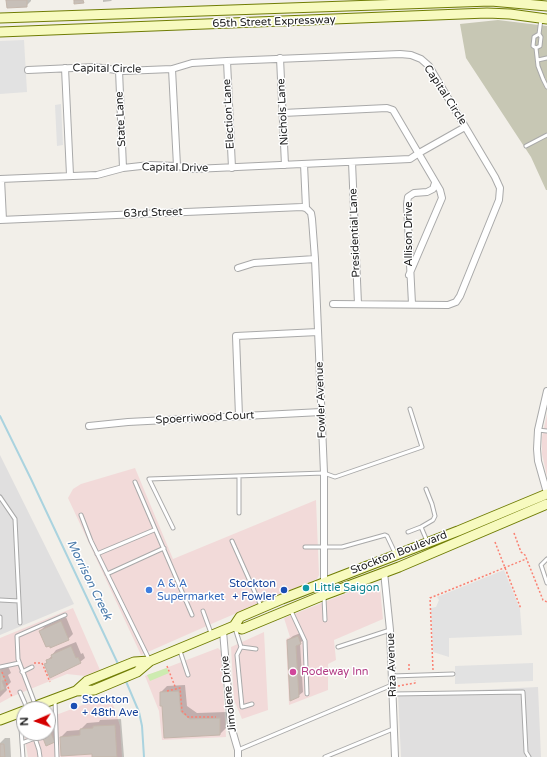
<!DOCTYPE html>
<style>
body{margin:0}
#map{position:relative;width:547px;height:757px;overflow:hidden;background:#f2efe9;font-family:"Varela Round",sans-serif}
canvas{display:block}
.north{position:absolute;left:16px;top:701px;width:40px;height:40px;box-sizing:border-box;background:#fff;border:1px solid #a7a7a7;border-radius:50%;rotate:268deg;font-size:11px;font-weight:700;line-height:16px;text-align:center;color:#222}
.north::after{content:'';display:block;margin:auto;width:14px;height:18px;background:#d40000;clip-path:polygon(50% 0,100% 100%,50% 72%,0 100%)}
</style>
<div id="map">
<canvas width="547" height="757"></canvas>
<div class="north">N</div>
</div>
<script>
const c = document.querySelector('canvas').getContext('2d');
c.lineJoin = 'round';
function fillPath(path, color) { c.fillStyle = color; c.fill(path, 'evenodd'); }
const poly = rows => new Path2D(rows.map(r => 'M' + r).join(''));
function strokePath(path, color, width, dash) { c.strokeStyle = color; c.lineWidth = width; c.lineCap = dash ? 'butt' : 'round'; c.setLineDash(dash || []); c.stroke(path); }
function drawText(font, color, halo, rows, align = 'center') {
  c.font = font + ' "Varela Round",sans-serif'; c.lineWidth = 3; c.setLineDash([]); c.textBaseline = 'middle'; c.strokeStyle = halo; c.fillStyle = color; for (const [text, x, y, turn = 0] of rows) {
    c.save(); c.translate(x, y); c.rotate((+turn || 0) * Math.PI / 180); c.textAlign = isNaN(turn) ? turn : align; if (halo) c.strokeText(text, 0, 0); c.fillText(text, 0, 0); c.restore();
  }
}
const residential = poly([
 [0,455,74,604,0,635],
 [538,687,541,757,401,757,398,694]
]);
const commercial = poly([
 [547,414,547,476,542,454,542,437],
 [135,468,173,559,316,500,319,575,317,579,218,621,141,655,68,498,73,489,81,484],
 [370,584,380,588,383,619,334,640,336,660,328,664,328,690,289,705,286,639,290,637,284,618],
 [73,608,100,670,85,676,67,674,11,697,0,703,0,638],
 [264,632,268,710,242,719,234,700,231,647],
 [218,648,221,651,226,737,162,740,159,711,145,676],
 [109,695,115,710,120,726,122,757,28,757,23,728,24,728,24,733,48,733,48,718]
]);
const construction = poly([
 [498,20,547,26,547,190,546,190,531,157,466,58,460,24]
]);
const grass = poly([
 [167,668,169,673,150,681,147,675]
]);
const parking = poly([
 [24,40,27,92,0,94,0,41],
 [61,104,63,145,57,146,55,105],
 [504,570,520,609,522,635,449,638,449,657,433,652,431,608,436,607,439,600,437,597],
 [533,663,533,681,455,684,455,666]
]);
const shadow = poly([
 [7,0,31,0,31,1,26,6],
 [103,0,112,0,111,1,103,2],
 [66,617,73,634,68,639,40,631,45,626],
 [303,632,305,638,300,643,303,692,298,696,288,640,293,636],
 [76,642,81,654,83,653,85,658,80,662,45,664,56,650],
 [7,664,11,673,8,675,11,682,6,687,7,690,0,697,0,667],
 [185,685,187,706,197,713,226,712,226,728,220,734,165,737,163,705,161,692,167,686],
 [121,719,124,757,93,757,93,752,61,737,67,731,80,730,87,723,99,722,100,720],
 [50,722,57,738,54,741,42,733,48,733,48,723],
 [5,738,10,738,11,757,0,757,0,743]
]);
const stream = poly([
 [0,416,31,479,119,666],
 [125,679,139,712,142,726,144,757]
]);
const building = poly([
 [6,0,27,0,27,7,7,8,6,0],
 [74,0,83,0,84,3,74,4,74,0],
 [61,621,69,640,50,648,50,646,46,647,39,631,61,621],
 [298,636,301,644,296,646,299,697,290,701,287,640,298,636],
 [71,646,76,658,78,657,81,663,50,678,44,664,47,663,46,660,52,658,51,655,71,646],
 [0,670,5,680,2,681,5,689,0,691,0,670],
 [179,691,181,712,190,719,220,718,220,735,164,738,162,706,160,706,160,692,179,691],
 [115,725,117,757,92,757,92,754,61,756,60,737,80,735,80,729,93,728,93,726,115,725],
 [48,727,55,742,46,746,41,733,48,733,48,727],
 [0,744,4,744,5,757,0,757,0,744]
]);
const path = poly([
 [514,533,521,552,525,555,543,600,547,602],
 [495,542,521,609],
 [34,663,42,663,50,682],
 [409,664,409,671],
 [167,666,176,689],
 [433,670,430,598,526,559],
 [2,672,12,697],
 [398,686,415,683,415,680],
 [167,691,180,688,182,711,188,717,216,717]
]);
const service = poly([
 [539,34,534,37,533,46,536,48,538,66,543,79,547,87],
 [536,48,540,46,541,37,539,34,541,19],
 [538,60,547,58],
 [526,146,547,135],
 [538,430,547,431],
 [239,476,239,513],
 [135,482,192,615],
 [0,497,15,519,20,623],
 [81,515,91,541,149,659],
 [421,527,427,541],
 [173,528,149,479,324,473,335,477,422,447,410,409],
 [408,532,421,527,433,520,435,516,432,504,426,489],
 [232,541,261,606],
 [305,547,342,547,385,535,387,536,396,555],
 [97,554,154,530],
 [547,559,541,565,547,583],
 [107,574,164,548],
 [324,598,325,620],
 [0,600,19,601],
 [203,611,211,633],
 [291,611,305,641,307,694],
 [0,617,0,627],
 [235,628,241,647,237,655,242,707,252,704],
 [241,647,256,649],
 [338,647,390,630],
 [180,651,188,675],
 [0,667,19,663],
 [22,672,32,667],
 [392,676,453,674],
 [20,692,27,708],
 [393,694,523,692,526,752,529,757],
 [55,701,57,757],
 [35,704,18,659,17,636,65,615],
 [20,714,23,757],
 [22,743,35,738,39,750,40,757],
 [238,750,392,685],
 [325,757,393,729]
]);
const minor = poly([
 [280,58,285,165],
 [227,61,232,168],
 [65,68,70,175],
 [172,69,177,166],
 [28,70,95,67,123,71,172,69,192,63,227,61,400,54,411,55,421,59,429,66,495,177,500,188,499,200,460,296,456,302,448,305,333,304],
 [119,70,123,168],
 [283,113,387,108,393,110,440,190,442,198,409,275],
 [352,162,358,304],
 [304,164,306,208],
 [0,179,97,175,123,168,150,165,177,166,194,169,410,159,419,153,465,127],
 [1,179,3,220],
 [306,208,311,213,312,219,315,259,324,473,324,595],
 [0,220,302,207,306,208],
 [238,268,254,263,315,259],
 [412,304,407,204,408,197,414,193,427,192,433,189,435,183],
 [547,391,538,430,537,449,538,461,547,493],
 [239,416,236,336,318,332],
 [89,426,128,422,321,412],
 [384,572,390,630,395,757],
 [223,631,231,726,238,750,238,757]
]);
const secondary = poly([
 [0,18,491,1,547,6],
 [0,32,487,13,510,14,547,19],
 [234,626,242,629,324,595,399,567,547,504],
 [76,691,87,681,134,662,150,661,234,626,240,617,282,599,458,531,547,494],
 [28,709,76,691,94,690,137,672,150,661],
 [0,720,24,711]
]);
const markers = [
 [306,588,4,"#0f9aa8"],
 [149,590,4,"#3f7fe0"],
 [284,590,4,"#1a4fb4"],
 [293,672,4,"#d1479c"],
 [74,706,4,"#1a4fb4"]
];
const streetNames = [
 ["65th Street Expressway",274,22,-2],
 ["Capital Circle",107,69,1],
 ["Capital Circle",445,95,57],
 ["Nichols Lane",283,112,-93],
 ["Election Lane",229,114,-93],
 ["State Lane",121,119,-93],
 ["Capital Drive",175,168,1],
 ["63rd Street",153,213,-2],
 ["Presidential Lane",355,233,-92],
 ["Allison Drive",409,234,-90],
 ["Fowler Avenue",321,400,-92],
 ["Spoerriwood Court",205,418,-3],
 ["Stockton Boulevard",399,553,-21],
 ["Riza Avenue",392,665,-92],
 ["Jimolene Drive",229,694,-96]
];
const shopNames = [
 ["A & A",157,584],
 ["Supermarket",157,597]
];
const transitNames = [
 ["Stockton",276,584],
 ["+ Fowler",276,597],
 ["Stockton",82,700,"left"],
 ["+ 48th Ave",82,713,"left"]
];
const cultureNames = [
 ["Little Saigon",314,588]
];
const hotelNames = [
 ["Rodeway Inn",301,672]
];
const waterNames = [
 ["Morrison Creek",89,580,64]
];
fillPath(residential, '#e0dfdf');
fillPath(commercial, '#f2dad9');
fillPath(construction, '#c7c7b4');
fillPath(grass, '#cdebb0');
fillPath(parking, '#e2e2e2');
fillPath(shadow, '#0003');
strokePath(stream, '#aad3df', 2);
fillPath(building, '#c7bfb8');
strokePath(building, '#c4b6ab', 1);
strokePath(service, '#a9a9a9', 5);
strokePath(minor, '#a9a9a9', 8);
strokePath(secondary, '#707d05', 11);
strokePath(path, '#fa8072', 1.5, [2, 2]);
strokePath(service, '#fff', 3);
strokePath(minor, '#fff', 6);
strokePath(secondary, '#f7fabf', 9);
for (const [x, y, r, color] of markers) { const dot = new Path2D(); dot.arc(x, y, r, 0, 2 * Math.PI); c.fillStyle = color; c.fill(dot); strokePath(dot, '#fff', 1.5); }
drawText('11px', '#222', '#fff', streetNames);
drawText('11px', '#366cbe', '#fff', shopNames, 'left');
drawText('11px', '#164399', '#fff', transitNames, 'right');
drawText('11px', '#0d838f', '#fff', cultureNames, 'left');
drawText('11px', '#b23c85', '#fff', hotelNames, 'left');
drawText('italic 12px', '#4a7aab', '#fff', waterNames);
</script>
